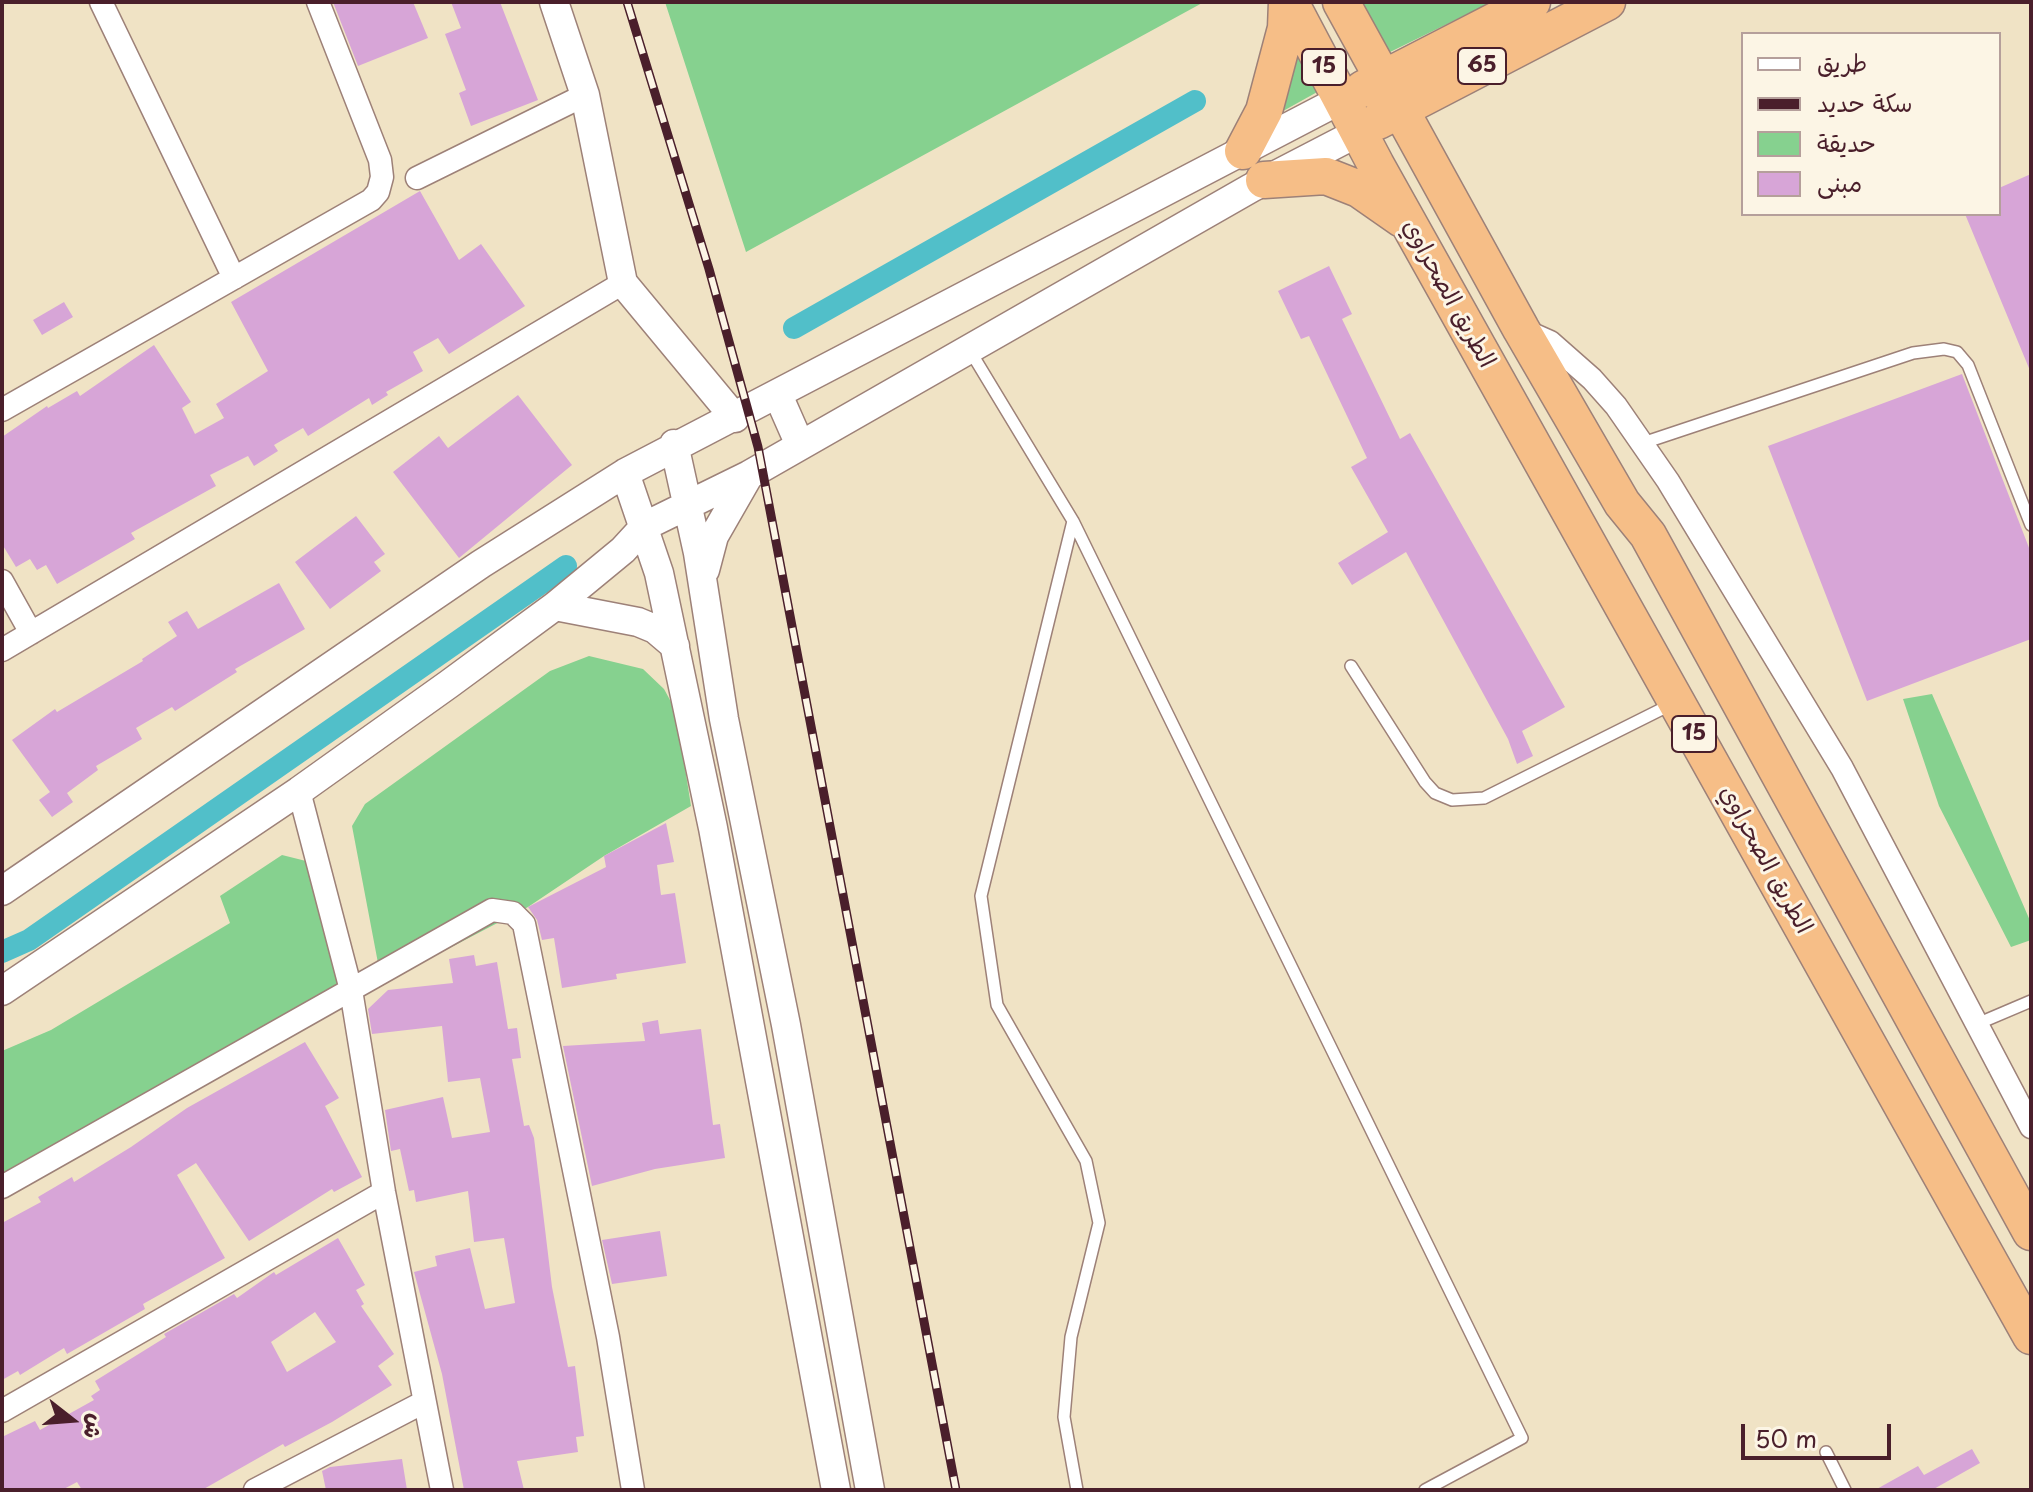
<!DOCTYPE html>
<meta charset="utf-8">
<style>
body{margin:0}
#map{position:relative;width:2033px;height:1492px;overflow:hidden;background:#f0e3c5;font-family:"Playpen Sans","Playpen Sans Arabic",sans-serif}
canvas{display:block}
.frame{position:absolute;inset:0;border:4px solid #4a1f2b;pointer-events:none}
.legend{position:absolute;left:1741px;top:32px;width:260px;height:184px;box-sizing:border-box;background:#fcf5e5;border:2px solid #b59f9b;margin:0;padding:10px 14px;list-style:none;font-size:24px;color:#4a1f2b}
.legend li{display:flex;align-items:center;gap:16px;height:40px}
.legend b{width:40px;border:2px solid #b59f9b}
.north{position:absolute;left:32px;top:1380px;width:80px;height:80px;-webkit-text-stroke:6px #fcf5e5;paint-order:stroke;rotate:107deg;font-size:22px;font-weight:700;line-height:32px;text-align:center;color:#4a1f2b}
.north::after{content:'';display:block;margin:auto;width:28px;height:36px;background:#4a1f2b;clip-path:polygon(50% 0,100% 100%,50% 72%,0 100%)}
.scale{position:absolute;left:1741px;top:1424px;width:150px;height:36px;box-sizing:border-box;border:4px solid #4a1f2b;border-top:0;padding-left:10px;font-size:24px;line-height:28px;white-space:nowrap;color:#4a1f2b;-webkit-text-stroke:6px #fcf5e5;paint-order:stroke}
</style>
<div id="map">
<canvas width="2033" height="1492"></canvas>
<div class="frame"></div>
<ul class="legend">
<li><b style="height:10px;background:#fff"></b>طريق</li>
<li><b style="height:10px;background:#4a1f2b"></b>سكة حديد</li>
<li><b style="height:22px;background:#86d18f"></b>حديقة</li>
<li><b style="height:22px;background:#d7a5d7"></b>مبنى</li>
</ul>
<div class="north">ش</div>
<div class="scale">50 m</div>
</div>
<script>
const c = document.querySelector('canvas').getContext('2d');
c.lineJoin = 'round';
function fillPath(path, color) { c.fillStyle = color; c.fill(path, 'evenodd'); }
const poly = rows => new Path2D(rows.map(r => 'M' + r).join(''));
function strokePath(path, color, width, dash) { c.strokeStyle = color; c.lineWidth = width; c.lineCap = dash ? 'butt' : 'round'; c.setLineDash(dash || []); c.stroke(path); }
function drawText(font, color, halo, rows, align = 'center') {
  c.font = font + ' "Playpen Sans","Playpen Sans Arabic",sans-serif'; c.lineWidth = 6; c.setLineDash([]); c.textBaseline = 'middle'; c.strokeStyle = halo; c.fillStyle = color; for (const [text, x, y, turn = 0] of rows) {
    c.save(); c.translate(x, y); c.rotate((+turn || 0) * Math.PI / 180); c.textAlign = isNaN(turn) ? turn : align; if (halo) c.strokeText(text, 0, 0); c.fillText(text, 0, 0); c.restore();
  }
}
const green = poly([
 [665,2,1204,2,746,252],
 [1355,2,1492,2,1384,55],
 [1298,33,1328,86,1276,115],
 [589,656,643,669,664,689,676,711,691,806,604,856,528,907,396,976,378,963,352,826,365,804,550,671],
 [1932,694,2031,923,2031,940,2011,947,1939,806,1903,699],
 [282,855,310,862,340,985,2,1186,2,1051,51,1030,230,923,220,896]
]);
const canal = poly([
 [794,328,1195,101],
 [2,952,29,940,566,566]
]);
const building = poly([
 [333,2,413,2,428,38,358,66],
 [451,2,500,2,538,100,471,126,459,93,466,90,445,34,461,28],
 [2031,174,2031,373,1965,214,1999,214,1999,188],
 [420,191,459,260,481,244,525,306,449,354,438,338,413,352,423,371,386,392,388,395,372,405,369,398,308,436,303,428,274,445,278,451,254,466,248,456,210,475,216,486,131,533,135,539,57,584,46,565,37,570,30,559,16,567,2,544,2,437,47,406,48,408,77,391,80,396,154,345,191,402,182,408,195,434,224,418,216,404,268,371,231,302],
 [1329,266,1352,314,1342,319,1400,439,1410,433,1565,707,1522,731,1533,756,1517,764,1508,739,1406,552,1352,585,1338,563,1388,532,1351,467,1367,458,1309,336,1301,339,1278,291],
 [64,302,73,317,42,335,33,320],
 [1962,374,2031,553,2031,639,1867,701,1768,446],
 [518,395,572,465,459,558,393,472,439,436,448,448],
 [356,516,385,554,374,562,381,571,330,609,295,562],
 [279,583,305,629,235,669,237,672,175,711,172,707,136,728,142,739,96,766,98,770,67,793,73,802,52,817,39,800,50,792,12,740,55,709,57,712,143,661,142,659,177,636,168,622,187,611,198,629],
 [666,823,674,862,657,865,661,895,675,893,686,963,616,974,617,979,562,988,554,938,542,940,537,920,528,907,606,867,604,856],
 [474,955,476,966,497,962,508,1029,517,1028,521,1058,512,1059,524,1126,529,1125,534,1138,552,1287,568,1367,575,1366,584,1436,576,1437,578,1452,517,1461,524,1490,464,1490,442,1374,414,1272,437,1266,435,1256,470,1248,485,1309,515,1303,504,1238,474,1242,468,1191,416,1202,414,1190,409,1191,400,1149,391,1151,385,1110,443,1097,452,1138,490,1132,480,1078,448,1082,442,1026,372,1034,368,1009,388,990,453,983,449,959],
 [658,1020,660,1034,701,1029,713,1125,720,1124,725,1158,655,1169,592,1186,563,1046,645,1041,642,1023],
 [305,1042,339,1098,325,1106,362,1177,334,1192,332,1189,249,1241,196,1163,177,1175,225,1258,143,1304,145,1309,67,1354,64,1348,20,1375,18,1371,2,1380,2,1223,41,1202,38,1197,72,1177,74,1182,131,1147,187,1108],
 [660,1231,667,1276,612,1284,602,1240],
 [338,1238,365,1285,356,1290,364,1304,361,1306,394,1354,378,1366,392,1385,332,1422,285,1447,283,1444,202,1490,82,1490,77,1482,62,1490,2,1490,2,1437,35,1421,40,1430,94,1400,91,1396,100,1390,95,1381,166,1337,164,1334,234,1294,237,1298,274,1272,276,1275],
 [315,1312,336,1342,287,1372,271,1342],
 [1972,1449,1980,1463,1932,1490,1875,1490,1918,1466,1924,1475],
 [402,1459,407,1490,326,1490,322,1471,330,1467]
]);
const service = poly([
 [969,349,1073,521,1522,1438,1425,1490],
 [1643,443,1913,353,1944,349,1957,352,1968,365,2031,525],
 [1073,521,981,896,997,1005,1086,1161,1099,1223,1071,1337,1064,1417,1077,1490],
 [1351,666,1425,782,1435,793,1452,800,1484,798,1672,704],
 [1977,1024,2031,1001],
 [1826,1452,1845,1490]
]);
const minor = poly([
 [101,2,234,278],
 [417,178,585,95],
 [1523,330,1550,342,1592,379,1616,406,1668,481,1842,768,2031,1127],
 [2,410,371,200,378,192,382,177,380,160,318,2],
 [2,581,31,633],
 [2,650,623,283],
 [299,791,351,990,384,1192,442,1490],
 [2,1187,492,910,513,913,524,924,608,1337,633,1490],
 [2,1411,384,1192],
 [255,1490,424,1402]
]);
const tertiary = poly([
 [554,2,585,95,623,283,735,418],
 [778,395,800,445],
 [674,444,698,553,724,719,786,1025,870,1490],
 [625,473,659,573,713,828,836,1490],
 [705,570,714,536,749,475],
 [555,606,638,622,655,629,675,646],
 [2,891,481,564,625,473,1342,99],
 [2,991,299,791,449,684,555,606,623,550,645,526,749,475,1251,188,1359,132]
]);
const trunk = poly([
 [1290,2,1376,165,2031,1336],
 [1341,2,1521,329,1622,503,1648,535,2031,1232],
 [1363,89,1532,2],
 [1378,121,1607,2],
 [1243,151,1264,111,1286,28,1287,2],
 [1264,180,1326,176,1359,189,1402,219]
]);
const rail = poly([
 [627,2,709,269,758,447,956,1490]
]);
const shields = [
 [1482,66,48],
 [1324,67,44],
 [1694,734,44]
];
const shieldNames = [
 ["65",1482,66],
 ["15",1324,67],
 ["15",1694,734]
];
const streetNames = [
 ["الطريق الصحراوي",1448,294,61],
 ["الطريق الصحراوي",1765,860,61]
];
fillPath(green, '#86d18f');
strokePath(canal, '#51bfc9', 22);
fillPath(building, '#d7a5d7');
strokePath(service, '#9d8178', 14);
strokePath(minor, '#9d8178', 25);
strokePath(tertiary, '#9d8178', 31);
strokePath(trunk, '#9d8178', 39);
strokePath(service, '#fff', 11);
strokePath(minor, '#fff', 22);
strokePath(tertiary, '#fff', 28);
strokePath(trunk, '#f6be87', 36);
strokePath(rail, '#4a1f2b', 9);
strokePath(rail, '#fcf5e5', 6, [18]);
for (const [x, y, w] of shields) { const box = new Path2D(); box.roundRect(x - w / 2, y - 18, w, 36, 6); c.fillStyle = '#fcf5e5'; c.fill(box); strokePath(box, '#4a1f2b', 2); }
drawText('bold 22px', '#4a1f2b', null, shieldNames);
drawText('24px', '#4a1f2b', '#fcf5e5', streetNames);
</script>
